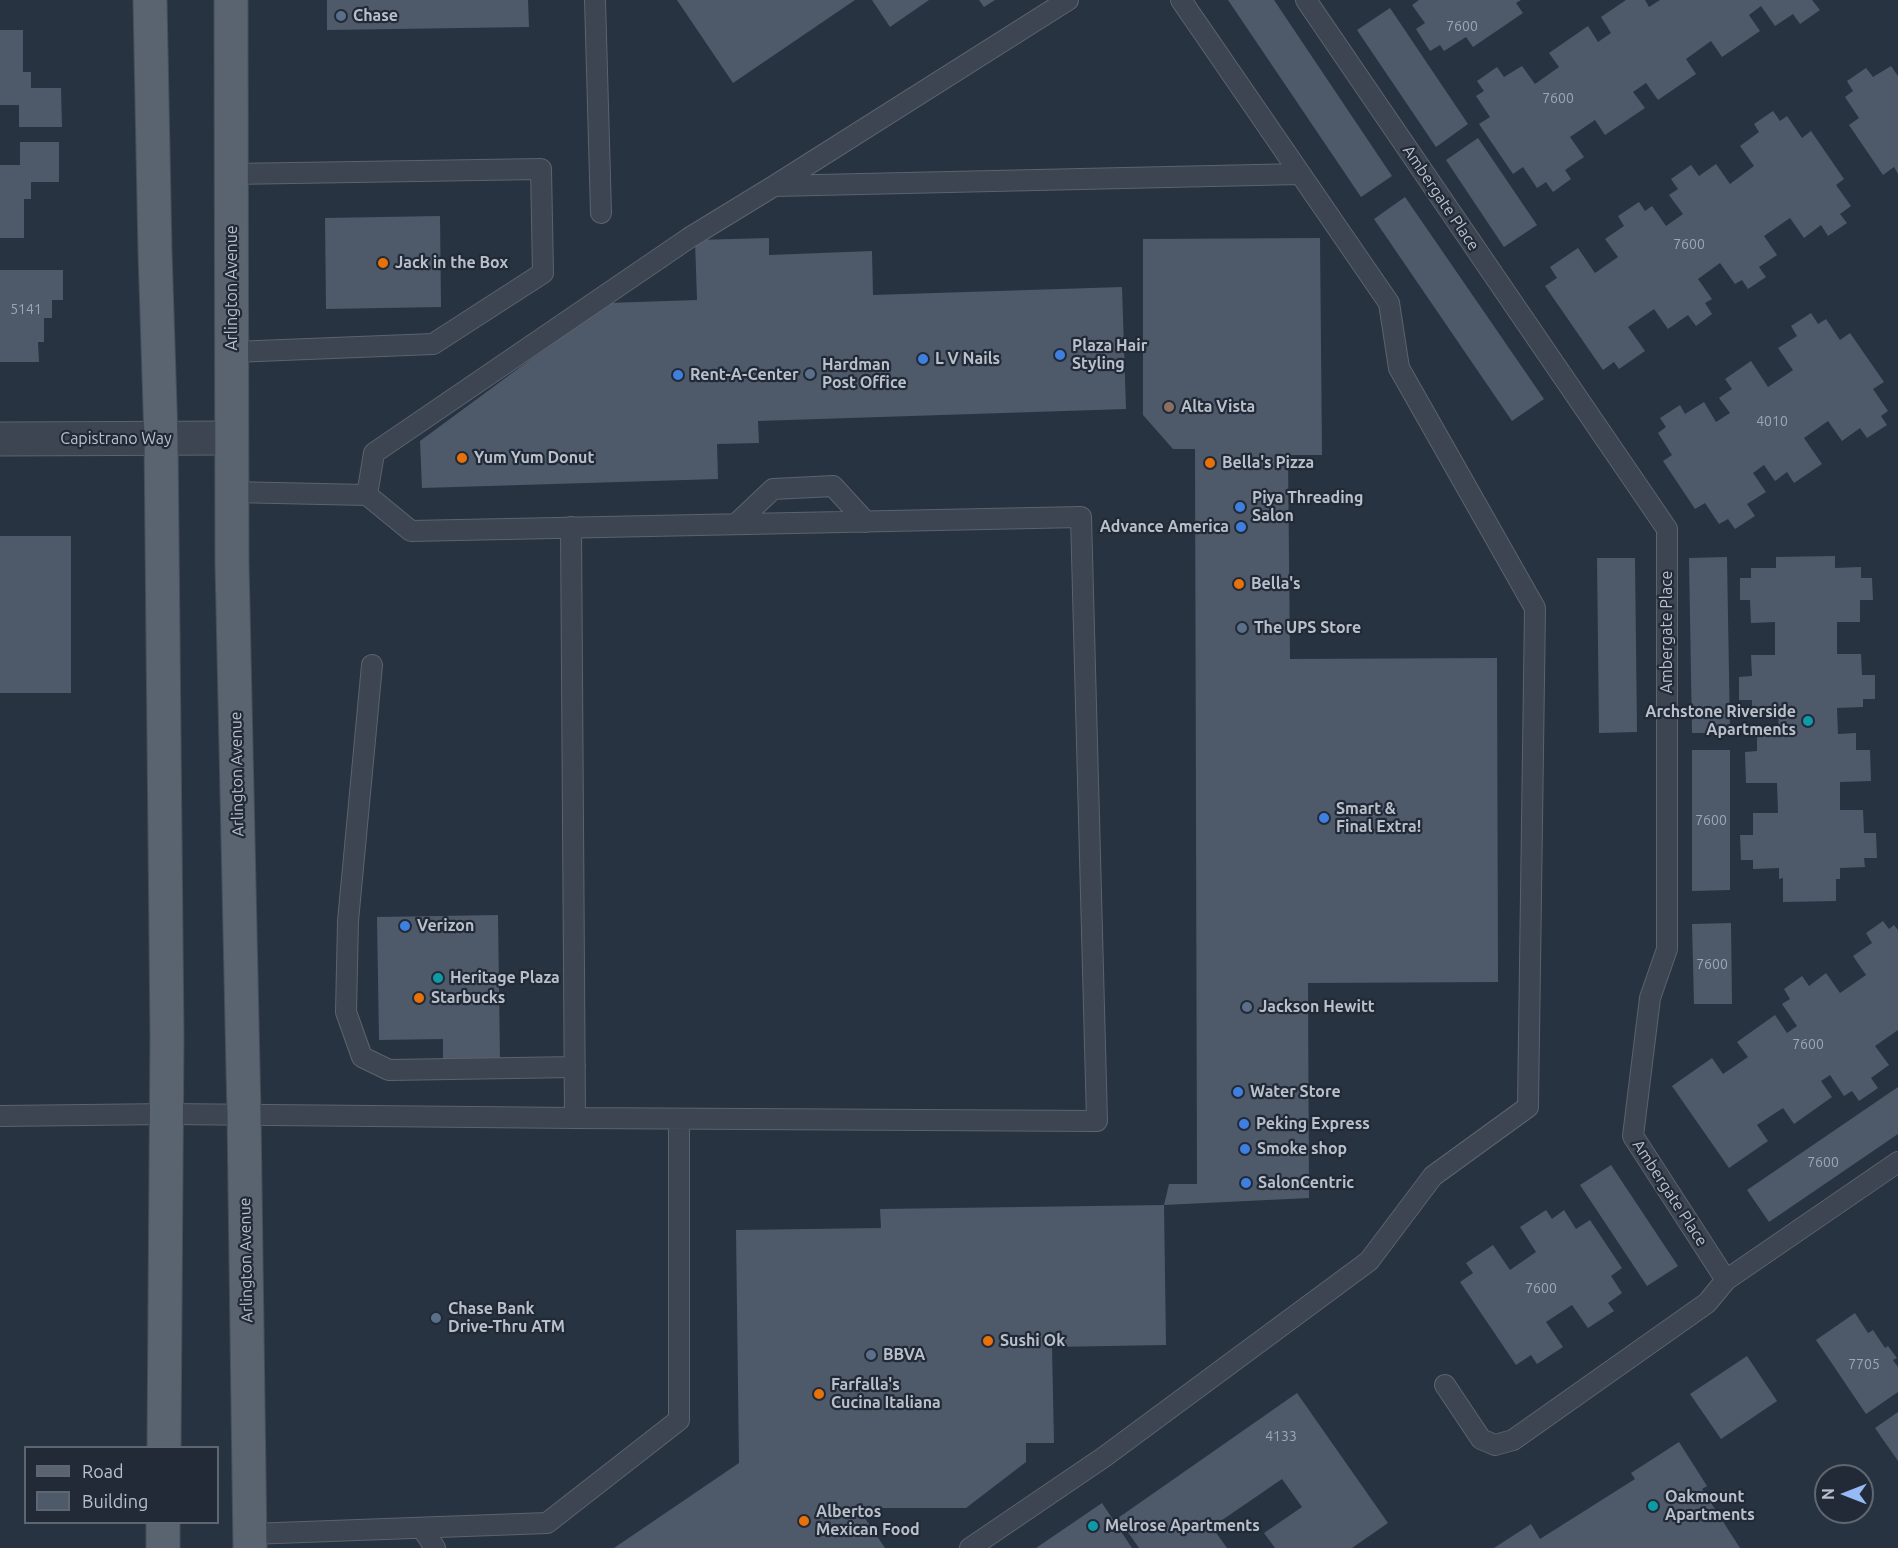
<!DOCTYPE html>
<style>
body{margin:0}
#map{position:relative;width:1898px;height:1548px;overflow:hidden;background:#283341;font-family:Ubuntu,sans-serif}
canvas{display:block}
.legend{position:absolute;left:24px;top:1446px;width:195px;height:78px;box-sizing:border-box;background:#212a36;border:2px solid #5e6672;margin:0;padding:8px 10px;list-style:none;font-size:18px;color:#b9c0cb}
.legend li{display:flex;align-items:center;gap:12px;height:30px}
.legend b{width:30px;border:2px solid #5e6672}
.north{position:absolute;left:1814px;top:1464px;width:60px;height:60px;box-sizing:border-box;background:#212a36;border:2px solid #5e6672;border-radius:50%;rotate:270deg;font-size:16px;font-weight:700;line-height:24px;text-align:center;color:#b9c0cb}
.north::after{content:'';display:block;margin:auto;width:21px;height:27px;background:#95baf4;clip-path:polygon(50% 0,100% 100%,50% 72%,0 100%)}
</style>
<div id="map">
<canvas width="1898" height="1548"></canvas>
<ul class="legend">
<li><b style="height:8px;background:#5a6471"></b>Road</li>
<li><b style="height:16px;background:#4e5a6a"></b>Building</li>
</ul>
<div class="north">N</div>
</div>
<script>
const c = document.querySelector('canvas').getContext('2d');
c.lineJoin = 'round';
function fillPath(path, color) { c.fillStyle = color; c.fill(path, 'evenodd'); }
const poly = rows => new Path2D(rows.map(r => 'M' + r).join(''));
function strokePath(path, color, width, dash) { c.strokeStyle = color; c.lineWidth = width; c.lineCap = dash ? 'butt' : 'round'; c.setLineDash(dash || []); c.stroke(path); }
function drawText(font, color, halo, rows, align = 'center') {
  c.font = font + ' Ubuntu,sans-serif'; c.lineWidth = 4.5; c.setLineDash([]); c.textBaseline = 'middle'; c.strokeStyle = halo; c.fillStyle = color; for (const [text, x, y, turn = 0] of rows) {
    c.save(); c.translate(x, y); c.rotate((+turn || 0) * Math.PI / 180); c.textAlign = isNaN(turn) ? turn : align; if (halo) c.strokeText(text, 0, 0); c.fillText(text, 0, 0); c.restore();
  }
}
const building = poly([
 [327,0,528,0,529,27,327,30],
 [677,0,855,0,733,83],
 [872,0,929,0,890,27],
 [979,0,995,0,984,7],
 [1228,0,1274,0,1392,176,1361,197],
 [1419,0,1521,0,1516,3,1523,13,1473,47,1466,37,1444,51,1440,45,1430,51,1416,29,1425,23,1412,5],
 [1626,0,1645,0,1649,7,1660,0,1812,0,1820,10,1800,24,1793,14,1775,26,1761,6,1749,15,1760,31,1722,57,1711,41,1686,59,1696,74,1658,100,1646,83,1633,92,1645,108,1605,135,1595,120,1570,137,1584,157,1565,170,1571,179,1553,192,1546,182,1537,188,1523,167,1513,174,1479,124,1490,117,1476,96,1484,91,1477,81,1497,67,1504,77,1522,66,1535,84,1559,67,1549,53,1588,26,1598,42,1611,33,1601,17],
 [1390,8,1468,124,1436,147,1357,30],
 [0,30,23,30,23,72,31,72,31,88,61,88,62,127,19,127,19,105,0,105],
 [1891,66,1898,76,1898,174,1894,167,1883,175,1849,125,1859,118,1845,97,1853,91,1847,81,1866,68,1873,77],
 [1773,111,1780,121,1787,116,1802,138,1811,131,1844,179,1836,185,1851,206,1840,214,1847,223,1828,236,1821,225,1804,238,1790,218,1764,236,1777,255,1759,267,1766,277,1748,289,1742,280,1735,284,1720,263,1698,279,1712,299,1705,303,1712,314,1696,326,1688,315,1668,329,1654,309,1628,327,1645,351,1619,369,1614,362,1603,370,1545,286,1557,278,1550,267,1578,248,1595,273,1618,257,1605,239,1624,226,1618,216,1639,202,1645,211,1652,206,1666,226,1683,214,1669,195,1678,189,1671,179,1691,165,1699,176,1716,164,1730,184,1754,166,1740,146,1759,132,1754,124],
 [1478,138,1537,225,1504,247,1446,160],
 [20,142,59,142,59,182,31,182,31,199,24,199,24,238,0,238,0,165,20,165],
 [1405,197,1544,399,1512,421,1374,219],
 [440,216,441,307,326,309,325,218],
 [769,238,769,255,872,251,873,295,1122,287,1126,409,758,421,759,443,717,444,718,479,422,488,420,441,607,303,697,300,695,240],
 [1320,238,1322,455,1288,455,1290,659,1497,658,1498,982,1308,983,1309,1198,1164,1205,1169,1184,1197,1184,1195,449,1173,449,1143,415,1143,239],
 [0,270,63,270,63,300,52,300,52,318,44,318,44,342,38,342,39,362,0,362],
 [1811,313,1818,324,1826,319,1840,340,1850,333,1884,382,1873,389,1888,411,1881,416,1887,425,1867,438,1860,428,1842,441,1828,421,1804,438,1822,464,1794,483,1787,472,1775,481,1764,465,1753,473,1766,492,1747,504,1755,516,1735,529,1728,519,1719,524,1705,503,1695,509,1663,461,1672,455,1658,433,1666,427,1660,418,1680,405,1685,414,1704,402,1716,422,1730,413,1719,398,1732,389,1725,379,1751,361,1768,387,1793,370,1778,348,1797,336,1791,326],
 [0,536,71,536,71,693,0,693],
 [1835,556,1835,568,1861,567,1861,578,1872,578,1873,600,1860,600,1860,622,1837,622,1837,654,1861,654,1862,675,1875,675,1875,699,1863,699,1863,707,1837,708,1838,734,1856,733,1856,750,1870,750,1871,781,1840,782,1840,810,1863,810,1864,833,1876,833,1877,858,1864,858,1865,867,1840,868,1840,879,1836,879,1836,901,1783,902,1783,878,1779,879,1779,868,1753,869,1753,860,1741,860,1740,835,1753,835,1753,813,1778,813,1777,783,1746,783,1745,752,1757,751,1757,735,1779,734,1778,708,1752,708,1752,700,1739,700,1739,677,1752,676,1751,655,1775,655,1775,622,1751,623,1750,600,1740,600,1740,578,1751,578,1751,568,1776,568,1776,557],
 [1727,557,1730,733,1692,733,1689,558],
 [1597,558,1635,558,1637,732,1599,733],
 [1692,750,1730,750,1730,890,1692,891],
 [498,915,500,1060,443,1060,443,1039,379,1040,377,917],
 [1883,921,1889,929,1894,925,1898,930,1898,1030,1875,1046,1889,1065,1871,1078,1878,1088,1859,1101,1852,1091,1844,1096,1830,1075,1821,1081,1832,1097,1794,1124,1783,1108,1757,1125,1768,1141,1729,1168,1672,1086,1712,1058,1723,1074,1748,1057,1737,1042,1775,1015,1787,1033,1797,1026,1782,1004,1790,999,1784,989,1802,976,1809,986,1826,973,1840,993,1866,975,1853,956,1872,943,1866,933],
 [1731,923,1732,1004,1694,1004,1692,924],
 [1898,1087,1898,1134,1769,1222,1747,1190],
 [1611,1165,1678,1266,1647,1286,1580,1185],
 [1164,1205,1166,1345,1052,1347,1054,1443,1026,1443,1026,1462,966,1508,858,1508,885,1548,614,1548,739,1463,736,1230,881,1228,880,1209],
 [1546,1210,1552,1219,1564,1210,1576,1229,1590,1220,1622,1268,1611,1276,1622,1293,1608,1303,1614,1311,1588,1328,1572,1305,1546,1322,1563,1347,1537,1364,1531,1355,1516,1365,1460,1282,1473,1273,1466,1263,1493,1245,1510,1270,1536,1252,1520,1227],
 [1855,1313,1868,1333,1873,1330,1885,1348,1888,1346,1897,1358,1893,1360,1898,1367,1898,1392,1866,1414,1816,1340],
 [1747,1356,1777,1401,1721,1439,1690,1394],
 [1297,1393,1388,1523,1352,1548,1275,1548,1264,1533,1302,1507,1282,1479,1212,1527,1227,1548,1139,1548,1118,1518],
 [1898,1412,1898,1461,1875,1428],
 [1679,1442,1707,1486,1702,1489,1740,1548,1494,1548,1531,1524,1540,1539,1635,1479,1631,1473],
 [1102,1503,1132,1548,1036,1548]
]);
const service = poly([
 [595,0,601,213],
 [1306,0,1667,529,1667,949,1650,998,1633,1136,1726,1280,1898,1162],
 [231,174,541,169,543,273,433,344,233,352],
 [774,186,1300,174],
 [367,495,374,453,689,238,774,186,1068,0],
 [736,524,773,489,833,486,866,522],
 [571,527,575,1118],
 [372,665,348,921,346,1012,362,1057,389,1070,575,1067],
 [0,1116,168,1114,575,1118,1097,1121,1081,517,411,531,367,495,231,492],
 [1445,1385,1481,1439,1495,1445,1513,1440,1707,1303,1726,1280],
 [422,1528,435,1548],
 [250,1534,547,1523,679,1420,679,1119],
 [970,1548,1104,1457,1369,1261,1433,1176,1528,1107,1535,608,1399,368,1389,303,1181,0]
]);
const minor = poly([
 [0,439,231,438]
]);
const primary = poly([
 [150,0,155,252,161,438,167,1036,164,1448],
 [231,0,232,563,244,1114,250,1548],
 [163,1548,163,1522]
]);
const markers = [
 [341,16,6,"#5c6f8a"],
 [383,263,6,"#e8710a"],
 [1060,355,6,"#3f7fe0"],
 [923,359,6,"#3f7fe0"],
 [810,374,6,"#5c6f8a"],
 [678,375,6,"#3f7fe0"],
 [1169,407,6,"#8d6e63"],
 [462,458,6,"#e8710a"],
 [1210,463,6,"#e8710a"],
 [1240,507,6,"#3f7fe0"],
 [1241,527,6,"#3f7fe0"],
 [1239,584,6,"#e8710a"],
 [1242,628,6,"#5c6f8a"],
 [1808,721,6,"#0f9aa8"],
 [1324,818,6,"#3f7fe0"],
 [405,926,6,"#3f7fe0"],
 [438,978,6,"#0f9aa8"],
 [419,998,6,"#e8710a"],
 [1247,1007,6,"#5c6f8a"],
 [1238,1092,6,"#3f7fe0"],
 [1244,1124,6,"#3f7fe0"],
 [1245,1149,6,"#3f7fe0"],
 [1246,1183,6,"#3f7fe0"],
 [436,1318,6,"#5c6f8a"],
 [988,1341,6,"#e8710a"],
 [871,1355,6,"#5c6f8a"],
 [819,1394,6,"#e8710a"],
 [1653,1506,6,"#0f9aa8"],
 [804,1521,6,"#e8710a"],
 [1093,1526,6,"#0f9aa8"]
];
const numberNames = [
 ["7600",1462,26],
 ["7600",1558,98],
 ["7600",1689,244],
 ["5141",26,309],
 ["4010",1772,421],
 ["7600",1711,820],
 ["7600",1712,964],
 ["7600",1808,1044],
 ["7600",1823,1162],
 ["7600",1541,1288],
 ["7705",1864,1364],
 ["4133",1281,1436]
];
const poiNames = [
 ["Chase",353,16],
 ["Jack in the Box",395,263],
 ["Plaza Hair",1072,346],
 ["Styling",1072,364],
 ["L V Nails",935,359],
 ["Hardman",822,365],
 ["Post Office",822,383],
 ["Rent-A-Center",690,375],
 ["Alta Vista",1181,407],
 ["Yum Yum Donut",474,458],
 ["Bella's Pizza",1222,463],
 ["Piya Threading",1252,498],
 ["Salon",1252,516],
 ["Advance America",1229,527,"right"],
 ["Bella's",1251,584],
 ["The UPS Store",1254,628],
 ["Archstone Riverside",1796,712,"right"],
 ["Apartments",1796,730,"right"],
 ["Smart &",1336,809],
 ["Final Extra!",1336,827],
 ["Verizon",417,926],
 ["Heritage Plaza",450,978],
 ["Starbucks",431,998],
 ["Jackson Hewitt",1259,1007],
 ["Water Store",1250,1092],
 ["Peking Express",1256,1124],
 ["Smoke shop",1257,1149],
 ["SalonCentric",1258,1183],
 ["Chase Bank",448,1309],
 ["Drive-Thru ATM",448,1327],
 ["Sushi Ok",1000,1341],
 ["BBVA",883,1355],
 ["Farfalla's",831,1385],
 ["Cucina Italiana",831,1403],
 ["Oakmount",1665,1497],
 ["Apartments",1665,1515],
 ["Albertos",816,1512],
 ["Mexican Food",816,1530],
 ["Melrose Apartments",1105,1526]
];
const streetNames = [
 ["Ambergate Place",1441,198,56],
 ["Arlington Avenue",232,288,-90],
 ["Capistrano Way",116,439],
 ["Ambergate Place",1667,632,-90],
 ["Arlington Avenue",237,774,-91],
 ["Ambergate Place",1670,1193,57],
 ["Arlington Avenue",246,1260,-91]
];
fillPath(building, '#4e5a6a');
strokePath(service, '#5a636e', 22);
strokePath(minor, '#5a636e', 35);
strokePath(primary, '#464e5a', 35);
strokePath(service, '#3c4551', 20);
strokePath(minor, '#3c4551', 33);
strokePath(primary, '#5a6471', 33);
for (const [x, y, r, color] of markers) { const dot = new Path2D(); dot.arc(x, y, r, 0, 2 * Math.PI); c.fillStyle = color; c.fill(dot); strokePath(dot, '#212a36', 2); }
drawText('14px', '#9ea6b3', null, numberNames);
drawText('bold 16px', '#b9c0cb', '#212a36', poiNames, 'left');
drawText('16px', '#b9c0cb', '#212a36', streetNames);
</script>
